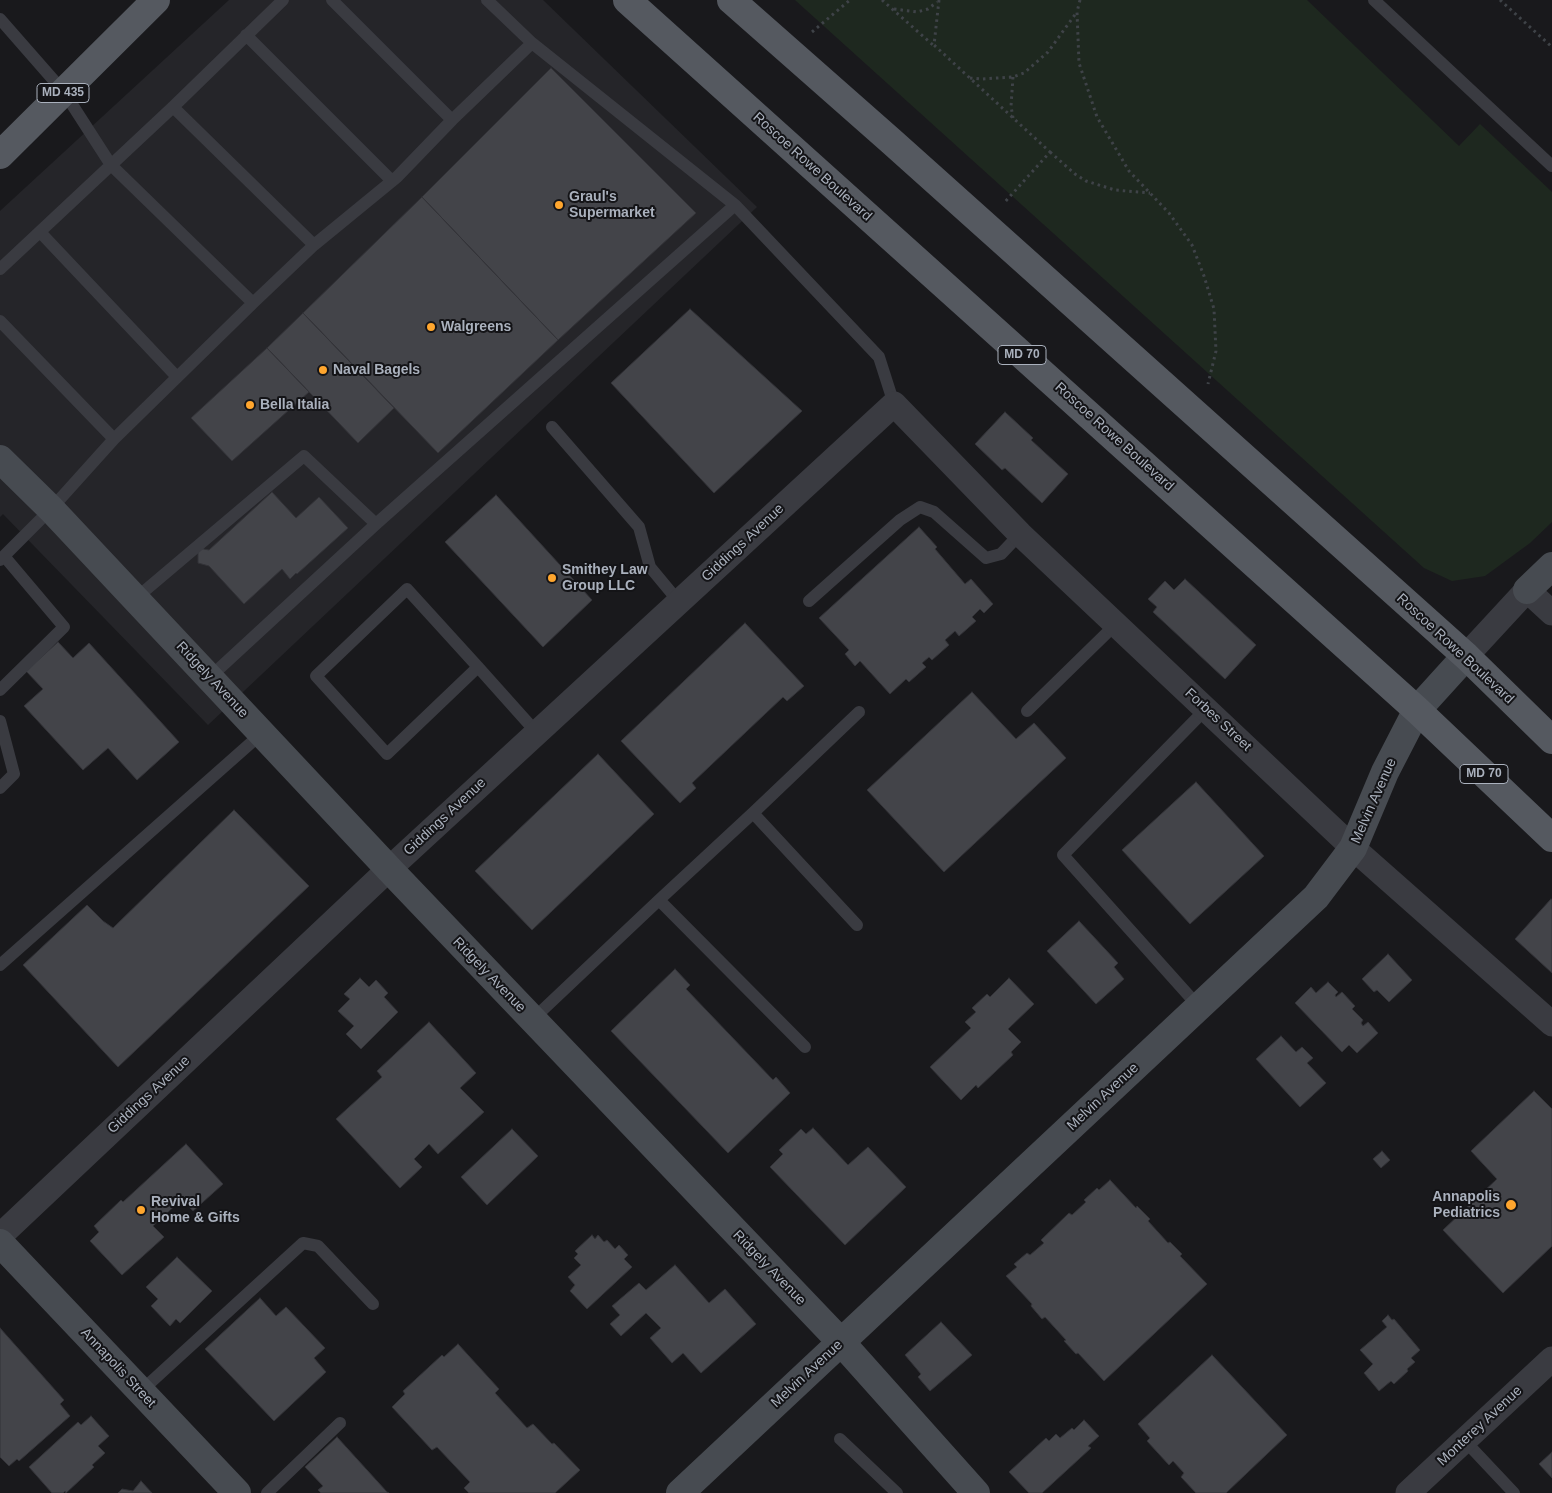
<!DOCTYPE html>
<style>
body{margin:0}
canvas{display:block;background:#19191c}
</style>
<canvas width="1552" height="1493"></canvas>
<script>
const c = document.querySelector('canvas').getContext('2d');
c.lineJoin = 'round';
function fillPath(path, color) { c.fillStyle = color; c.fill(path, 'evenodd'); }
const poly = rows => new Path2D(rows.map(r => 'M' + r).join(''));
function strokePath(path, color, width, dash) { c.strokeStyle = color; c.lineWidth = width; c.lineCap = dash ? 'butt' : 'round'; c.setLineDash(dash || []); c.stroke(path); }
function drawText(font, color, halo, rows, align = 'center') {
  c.font = font + ' Arial,sans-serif'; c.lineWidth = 4; c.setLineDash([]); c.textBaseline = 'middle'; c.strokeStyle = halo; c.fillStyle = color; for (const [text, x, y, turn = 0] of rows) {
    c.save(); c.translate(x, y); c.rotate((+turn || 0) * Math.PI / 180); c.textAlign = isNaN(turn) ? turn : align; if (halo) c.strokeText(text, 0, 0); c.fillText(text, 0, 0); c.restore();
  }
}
const built = poly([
 [229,0,543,0,757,207,208,725,3,514,0,517,0,211]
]);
const green = poly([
 [795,0,1307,0,1459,146,1480,124,1552,192,1552,522,1530,543,1485,576,1452,581,1424,568]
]);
const building = poly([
 [551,68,696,213,558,340,422,197,551,68],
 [422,197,558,340,438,453,303,313,422,197],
 [690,309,802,411,714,493,611,383,690,309],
 [303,313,394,408,358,443,267,348,303,313],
 [267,348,309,392,232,461,191,418,267,348],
 [1005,412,1033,438,1031,440,1068,474,1042,503,1005,468,1002,470,975,444,1005,412],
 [272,492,296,518,319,497,348,528,297,574,296,573,290,579,282,569,244,604,209,566,198,563,198,548,209,550,272,492],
 [496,495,592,600,543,647,445,542,496,495],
 [919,527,937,547,935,549,965,584,971,579,993,604,984,613,980,609,972,617,976,621,959,636,955,631,945,640,949,645,932,660,929,657,922,663,926,667,909,682,906,679,890,694,860,661,855,666,845,654,849,650,819,618,919,527],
 [1185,579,1256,645,1225,679,1153,612,1157,607,1148,599,1165,581,1174,590,1185,579],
 [745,623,804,686,787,701,783,697,692,783,696,788,680,803,621,741,745,623],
 [58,642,73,658,89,643,179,742,137,780,108,748,83,770,24,706,43,689,26,671,58,642],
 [972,692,1016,739,1034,723,1066,758,944,872,867,790,972,692],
 [598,754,654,814,532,930,475,871,598,754],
 [1196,782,1264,856,1190,924,1122,850,1196,782],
 [234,810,309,886,118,1067,23,965,87,905,103,921,113,928,234,810],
 [1551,899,1552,900,1552,973,1515,939,1551,899],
 [1079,921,1118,963,1114,967,1124,979,1096,1004,1047,951,1079,921],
 [1388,954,1412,980,1389,1002,1377,990,1374,992,1362,979,1388,954],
 [675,969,690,985,686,989,773,1080,776,1077,790,1093,728,1153,611,1031,675,969],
 [360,978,369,987,376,980,388,993,384,997,398,1012,361,1049,346,1034,354,1026,338,1011,350,999,344,994,360,978],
 [1009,978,1034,1004,1008,1029,1021,1042,1011,1052,1013,1055,978,1088,976,1085,961,1100,930,1067,971,1028,965,1022,976,1012,972,1008,987,994,990,997,1009,978],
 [1328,982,1338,992,1335,995,1336,997,1342,992,1355,1006,1352,1009,1363,1020,1361,1023,1363,1026,1368,1022,1378,1033,1357,1053,1349,1045,1342,1052,1295,1003,1311,987,1316,993,1328,982],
 [429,1022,476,1073,460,1088,484,1112,438,1154,429,1144,414,1159,422,1167,400,1188,336,1119,382,1077,377,1071,429,1022],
 [1281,1036,1296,1052,1302,1047,1313,1058,1307,1063,1326,1083,1300,1107,1256,1059,1281,1036],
 [1534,1091,1552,1109,1552,1246,1503,1293,1443,1230,1497,1179,1471,1151,1534,1091],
 [813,1128,848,1165,868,1147,906,1187,845,1245,770,1167,783,1154,779,1150,801,1129,806,1134,813,1128],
 [512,1129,538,1156,487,1205,461,1177,512,1129],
 [186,1144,223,1184,193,1211,182,1199,153,1226,164,1237,122,1275,90,1241,99,1232,94,1226,121,1200,123,1202,186,1144],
 [1382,1151,1390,1160,1381,1168,1373,1159,1382,1151],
 [1110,1180,1136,1208,1137,1206,1150,1219,1148,1221,1168,1243,1170,1242,1182,1254,1180,1256,1207,1284,1104,1381,1078,1353,1076,1354,1064,1341,1066,1340,1045,1317,1042,1319,1031,1306,1032,1304,1006,1276,1017,1267,1014,1264,1027,1253,1030,1255,1044,1243,1041,1240,1069,1213,1072,1215,1086,1202,1084,1200,1097,1188,1099,1190,1110,1180],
 [592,1235,595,1239,598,1235,604,1242,607,1240,615,1249,619,1245,628,1255,624,1259,632,1267,587,1309,570,1291,575,1285,568,1277,581,1265,574,1258,578,1254,575,1251,592,1235],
 [177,1257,212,1291,180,1323,176,1319,170,1326,151,1306,158,1299,146,1287,177,1257],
 [675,1265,709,1303,725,1289,756,1324,701,1373,683,1353,672,1363,650,1338,661,1328,646,1313,621,1336,610,1324,620,1315,612,1306,639,1283,646,1290,675,1265],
 [260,1298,276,1316,286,1307,325,1348,314,1358,326,1372,274,1421,205,1349,260,1298],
 [1388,1315,1392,1320,1394,1319,1420,1350,1411,1358,1415,1362,1407,1369,1408,1371,1394,1384,1391,1381,1379,1391,1364,1373,1373,1364,1360,1350,1387,1327,1382,1321,1388,1315],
 [941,1322,972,1355,930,1391,918,1377,921,1374,905,1355,941,1322],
 [0,1328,64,1400,60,1404,70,1416,19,1461,17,1459,9,1466,0,1457,0,1328],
 [458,1344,499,1389,495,1393,527,1428,533,1424,552,1444,554,1443,580,1470,555,1493,469,1493,464,1488,470,1482,437,1447,432,1450,392,1407,405,1394,403,1391,442,1355,444,1357,458,1344],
 [1212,1355,1287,1435,1226,1493,1196,1493,1181,1477,1184,1473,1173,1461,1169,1465,1147,1441,1150,1438,1138,1424,1212,1355],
 [91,1416,109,1436,98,1446,105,1453,92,1465,94,1467,66,1493,65,1491,63,1493,52,1493,29,1467,78,1422,81,1425,91,1416],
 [1084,1420,1099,1436,1088,1446,1091,1448,1042,1493,1029,1493,1009,1472,1046,1438,1049,1441,1056,1434,1060,1438,1072,1428,1074,1430,1084,1420],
 [337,1437,387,1492,389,1493,321,1493,318,1490,323,1486,305,1467,337,1437],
 [1552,1452,1552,1478,1539,1464,1552,1452],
 [141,1481,152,1493,118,1493,122,1489,133,1491,141,1481]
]);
const path = poly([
 [882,0,933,45],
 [939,0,934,45,1050,152,1004,203],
 [1080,0,1077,12,1079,63,1097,117,1129,171,1169,213,1192,245,1204,276,1214,309,1216,351,1208,384],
 [1500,0,1552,47],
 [894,9,917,12,928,9,937,2],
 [812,32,850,0],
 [1013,77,1011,106,1013,118],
 [970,78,981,79,1013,77,1024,73,1048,52,1077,12],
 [1050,152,1075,174,1086,181,1115,190,1150,193]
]);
const lane = poly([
 [332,0,452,120],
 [1374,0,1552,166],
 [0,19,64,92,111,165,253,303,314,245,397,177,452,120,532,43,487,0],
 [246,35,392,181],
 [532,43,735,205,879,357,894,404],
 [173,107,314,245],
 [40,232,177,377],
 [0,269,173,107,283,0],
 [0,321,114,439],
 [552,427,639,527,650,567,679,602],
 [0,560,51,509,114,439,253,303],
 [135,599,304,456,376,524],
 [809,601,900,520,920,507,934,512,986,558,1001,554,1020,534],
 [478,667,387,754,316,676,407,589,478,667,537,733],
 [209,678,376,524,735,205],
 [0,690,64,627,4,556],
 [1027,711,1116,624],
 [0,721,14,774,0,788],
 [753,813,857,925],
 [659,900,805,1047],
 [0,965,261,734],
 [1199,1007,1063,855,1206,709],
 [532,1020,659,900,753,813,859,712],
 [140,1392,303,1243,318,1246,373,1304],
 [840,1439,897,1493],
 [1465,1441,1514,1493],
 [267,1493,340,1423]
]);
const street = poly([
 [1466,656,1527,590,1552,613],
 [0,1236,389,869,894,404,1020,534,1353,848,1552,1024],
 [1408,1493,1552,1359]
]);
const secondary = poly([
 [0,459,51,509,389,869,841,1342,976,1493],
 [1527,590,1552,566],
 [0,1243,237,1493],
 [680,1493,1316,897,1353,848,1385,772,1417,710,1466,656]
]);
const primary = poly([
 [627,0,1417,710,1552,838],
 [731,0,891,141,1466,656,1552,740],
 [0,155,156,0]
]);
const markers = [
 [559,205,5,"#ffa62e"],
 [431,327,5,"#ffa62e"],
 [323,370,5,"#ffa62e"],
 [250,405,5,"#ffa62e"],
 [552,578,5,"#ffa62e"],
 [1511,1205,6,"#ffa62e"],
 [141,1210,5,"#ffa62e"]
];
const shields = [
 [63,93,52],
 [1022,355,48],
 [1484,774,48]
];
const shieldNames = [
 ["MD 435",63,93],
 ["MD 70",1022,355],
 ["MD 70",1484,774]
];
const streetNames = [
 ["Roscoe Rowe Boulevard",812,167,42],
 ["Roscoe Rowe Boulevard",1114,437,42],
 ["Giddings Avenue",743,543,-43],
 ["Roscoe Rowe Boulevard",1455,649,43],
 ["Ridgely Avenue",212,680,47],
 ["Forbes Street",1218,720,43],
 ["Melvin Avenue",1374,801,-66],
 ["Giddings Avenue",445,817,-43],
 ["Ridgely Avenue",489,975,46],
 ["Giddings Avenue",149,1095,-43],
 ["Melvin Avenue",1103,1097,-43],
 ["Ridgely Avenue",769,1268,46],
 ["Annapolis Street",118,1368,47],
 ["Melvin Avenue",807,1374,-43],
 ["Monterey Avenue",1480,1426,-43]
];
const poiNames = [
 ["Graul's",569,197],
 ["Supermarket",569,213],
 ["Walgreens",441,327],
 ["Naval Bagels",333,370],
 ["Bella Italia",260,405],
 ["Smithey Law",562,570],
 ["Group LLC",562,586],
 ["Annapolis",1500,1197,"right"],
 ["Pediatrics",1500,1213,"right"],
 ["Revival",151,1202],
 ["Home & Gifts",151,1218]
];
fillPath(built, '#252529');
fillPath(green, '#1e281f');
fillPath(building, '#434449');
strokePath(building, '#333338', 1);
strokePath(path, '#3f4348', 3, [2.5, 4]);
strokePath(lane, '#3a3b41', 12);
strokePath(street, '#3a3b41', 25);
strokePath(secondary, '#474b51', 28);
strokePath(primary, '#555960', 28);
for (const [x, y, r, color] of markers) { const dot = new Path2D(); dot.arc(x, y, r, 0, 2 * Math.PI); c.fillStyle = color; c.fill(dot); strokePath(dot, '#141417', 2); }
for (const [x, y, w] of shields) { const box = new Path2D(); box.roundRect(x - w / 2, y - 9.5, w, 19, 4); c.fillStyle = '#141417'; c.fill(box); strokePath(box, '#aab1bd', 1); }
drawText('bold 12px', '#aab1bd', null, shieldNames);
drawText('14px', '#aab1bd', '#141417', streetNames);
drawText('bold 14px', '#aab1bd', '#141417', poiNames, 'left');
</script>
